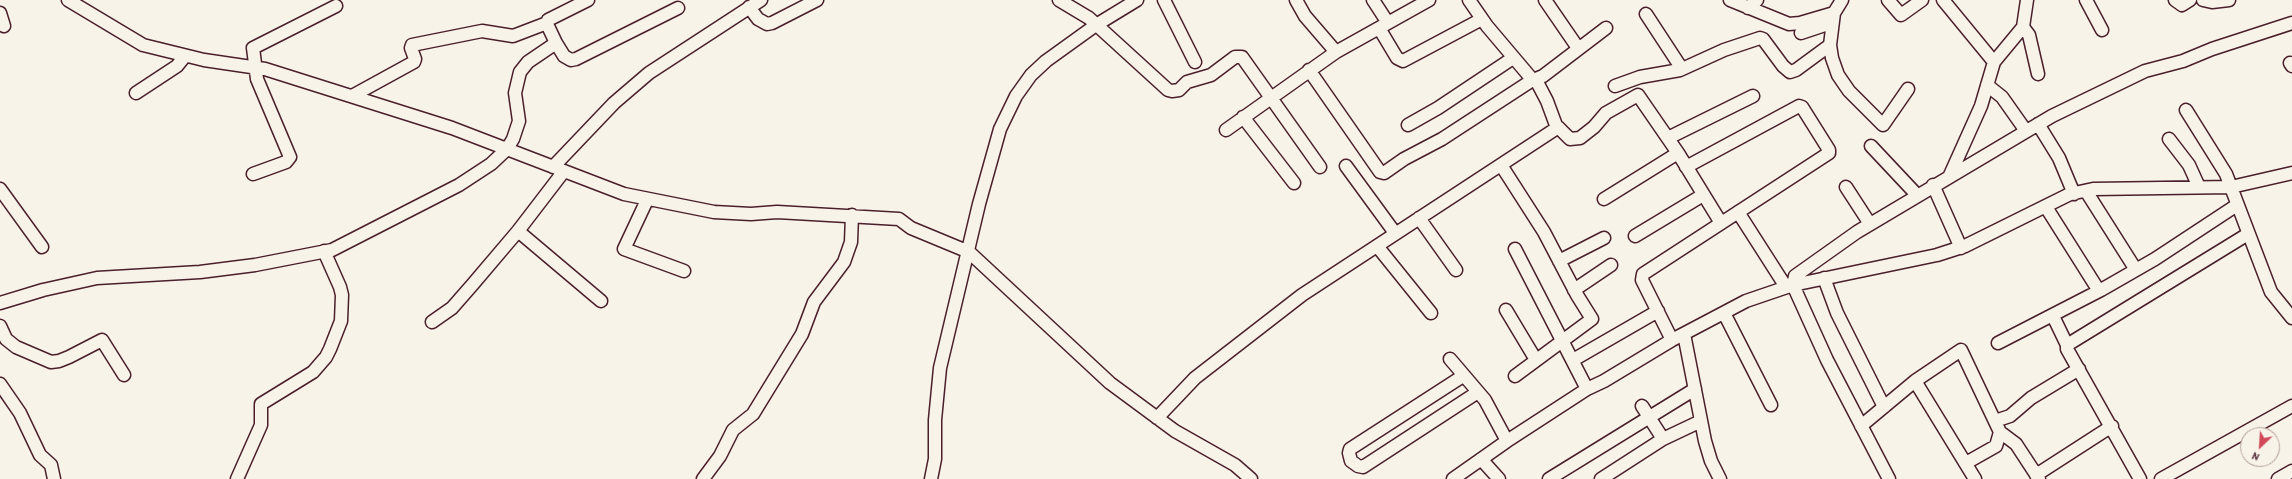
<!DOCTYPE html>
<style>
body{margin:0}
#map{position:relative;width:2292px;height:479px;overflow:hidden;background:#f7f3e8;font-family:"Patrick Hand",sans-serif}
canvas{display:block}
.north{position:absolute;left:2240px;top:427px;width:40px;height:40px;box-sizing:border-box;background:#f7f3e8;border:1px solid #b29e9c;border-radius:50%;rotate:205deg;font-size:11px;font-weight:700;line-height:16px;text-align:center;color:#4a1f2b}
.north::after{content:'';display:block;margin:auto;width:14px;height:18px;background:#d1495b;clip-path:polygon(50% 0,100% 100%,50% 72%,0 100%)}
</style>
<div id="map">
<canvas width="2292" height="479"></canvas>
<div class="north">N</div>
</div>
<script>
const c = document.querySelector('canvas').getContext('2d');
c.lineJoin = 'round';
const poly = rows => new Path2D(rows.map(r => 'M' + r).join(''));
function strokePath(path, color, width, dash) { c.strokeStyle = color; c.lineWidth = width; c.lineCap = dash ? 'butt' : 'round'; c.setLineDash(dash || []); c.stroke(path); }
const minor = poly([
 [68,0,143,45,204,60,265,69,452,128,624,194,714,212,751,214,777,212,899,219,911,228,969,252,1110,383,1175,431,1235,465,1251,479],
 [1059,0,1089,18,1168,90,1172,91,1179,90,1187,82,1211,75,1235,57,1242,57,1320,167],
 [1164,0,1195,62],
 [1296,0,1305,16,1336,52,1429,0],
 [1373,0,1388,23],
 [1545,0,1578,48],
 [1730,0,1789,24,1800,23,1834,13],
 [1842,0,1834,13,1830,45,1832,58,1838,75,1849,91,1883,125,1908,89],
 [1888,0,1901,15,1922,0],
 [1943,0,1994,62],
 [2086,0,2102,30],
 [2175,0,2182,5,2190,0],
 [2203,0,2212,2,2229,0],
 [749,7,758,19,767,24,772,23,817,0],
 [1748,8,1757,0],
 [0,13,4,26],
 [1646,14,1682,69],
 [2023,27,2029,35,2038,74],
 [1379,28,1397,58,1403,61,1482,19],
 [1801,33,1831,23],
 [556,43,564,56,571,60,576,59,678,8],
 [2290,63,2292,66],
 [1309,70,1380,172,1384,173,1404,159,1442,139,1531,81,1531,78,1487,26,1469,0],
 [1531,81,1543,76,1606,28],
 [1987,85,2002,97,2026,131],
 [1615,86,1640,77,1680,70,1724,50,1760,38,1763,39,1783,66,1790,72,1796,70,1830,45],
 [136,93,177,66,185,56],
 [352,96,414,62,415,59,411,48,412,45,482,31,513,36,547,23],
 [2186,110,2226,174,2271,292,2292,318],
 [1243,117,1294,183],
 [2038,124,2059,158,2074,194],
 [1408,125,1438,108,1513,58],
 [1558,127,1570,139,1580,138,1594,127,1606,113,1638,95,1678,153,1721,223],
 [1226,130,1336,52],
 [1668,138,1753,96],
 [2169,139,2189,165,2199,187],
 [1871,146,1917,195],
 [1501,165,1544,232,1577,295,1592,319,1515,376],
 [1346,166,1395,233],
 [553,167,614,103,649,73,761,0],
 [253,174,286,162,290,157,257,79,253,48,336,6],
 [1950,175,1981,106,1994,62,2023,27,2027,0],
 [1933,185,1961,248],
 [1846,187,1870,224],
 [0,189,42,247],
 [2086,191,2136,270],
 [1604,199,1678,153],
 [647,200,624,249,684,271],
 [2046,207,2099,291],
 [1738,212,1786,287],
 [1419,218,1456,270],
 [518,231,601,301],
 [1635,236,1703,195],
 [1377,246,1431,313],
 [1515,249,1587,389],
 [1559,261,1604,238],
 [1824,278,1837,313,1884,407],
 [1574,290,1611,265],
 [0,303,43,290,97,278,200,272,255,265,332,250,459,185,491,164,507,149,513,139,519,121,515,93,520,72,528,62,556,43,547,24,548,20,588,0],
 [1506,310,1536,360],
 [1724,313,1771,405],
 [2053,316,2067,345],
 [432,322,452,308,473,284,518,231,564,171],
 [0,326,6,339,16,347,51,362,59,361,69,357,102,340,124,375],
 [1684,334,1705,441,1711,461,1720,479],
 [1672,340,1642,280,1643,274,1829,153,1829,150,1802,107,1799,106,1686,167],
 [1998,343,2101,290,2155,259,2237,205],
 [1450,359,1485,400,1507,441],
 [1573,360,1658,311],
 [1463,376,1350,449,1349,453,1351,461,1358,466,1363,467,1478,392],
 [1915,381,1975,479],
 [0,384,20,413,40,455,51,465,54,479],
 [1642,406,1663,439],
 [1157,418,1195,378,1302,295,1557,128,1547,101,1536,80],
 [1995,421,2010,416,2031,398,2079,369],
 [1861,426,1915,381,1961,350,2000,432,1996,446,1966,463],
 [2000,432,2016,444,2039,479],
 [1481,459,1499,479],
 [2036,475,2112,426],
 [237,479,261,425,261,404,313,372,326,357,330,349,341,321,342,295,340,287,324,251],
 [703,479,720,456,733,430,753,414,802,334,814,302,844,262,851,242,852,215],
 [931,479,935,459,935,420,940,368,979,204,1000,129,1016,96,1031,75,1046,61,1096,25,1137,0],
 [1453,479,1507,441,1587,389,1604,381,1672,340,1746,301,1793,285,1937,255,1965,246,2070,194,2093,189,2231,187,2292,173],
 [1549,479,1695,389],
 [1601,479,1663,439,1701,421],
 [1889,479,1827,360,1793,285,1795,276,1857,232,2052,116,2145,71,2183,61,2212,49,2292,23],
 [2140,479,2067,349,2067,345,2248,234],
 [2161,479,2292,406],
 [2278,479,2292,471]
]);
strokePath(minor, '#4a1f2b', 15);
strokePath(minor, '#f7f3e8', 12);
</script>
